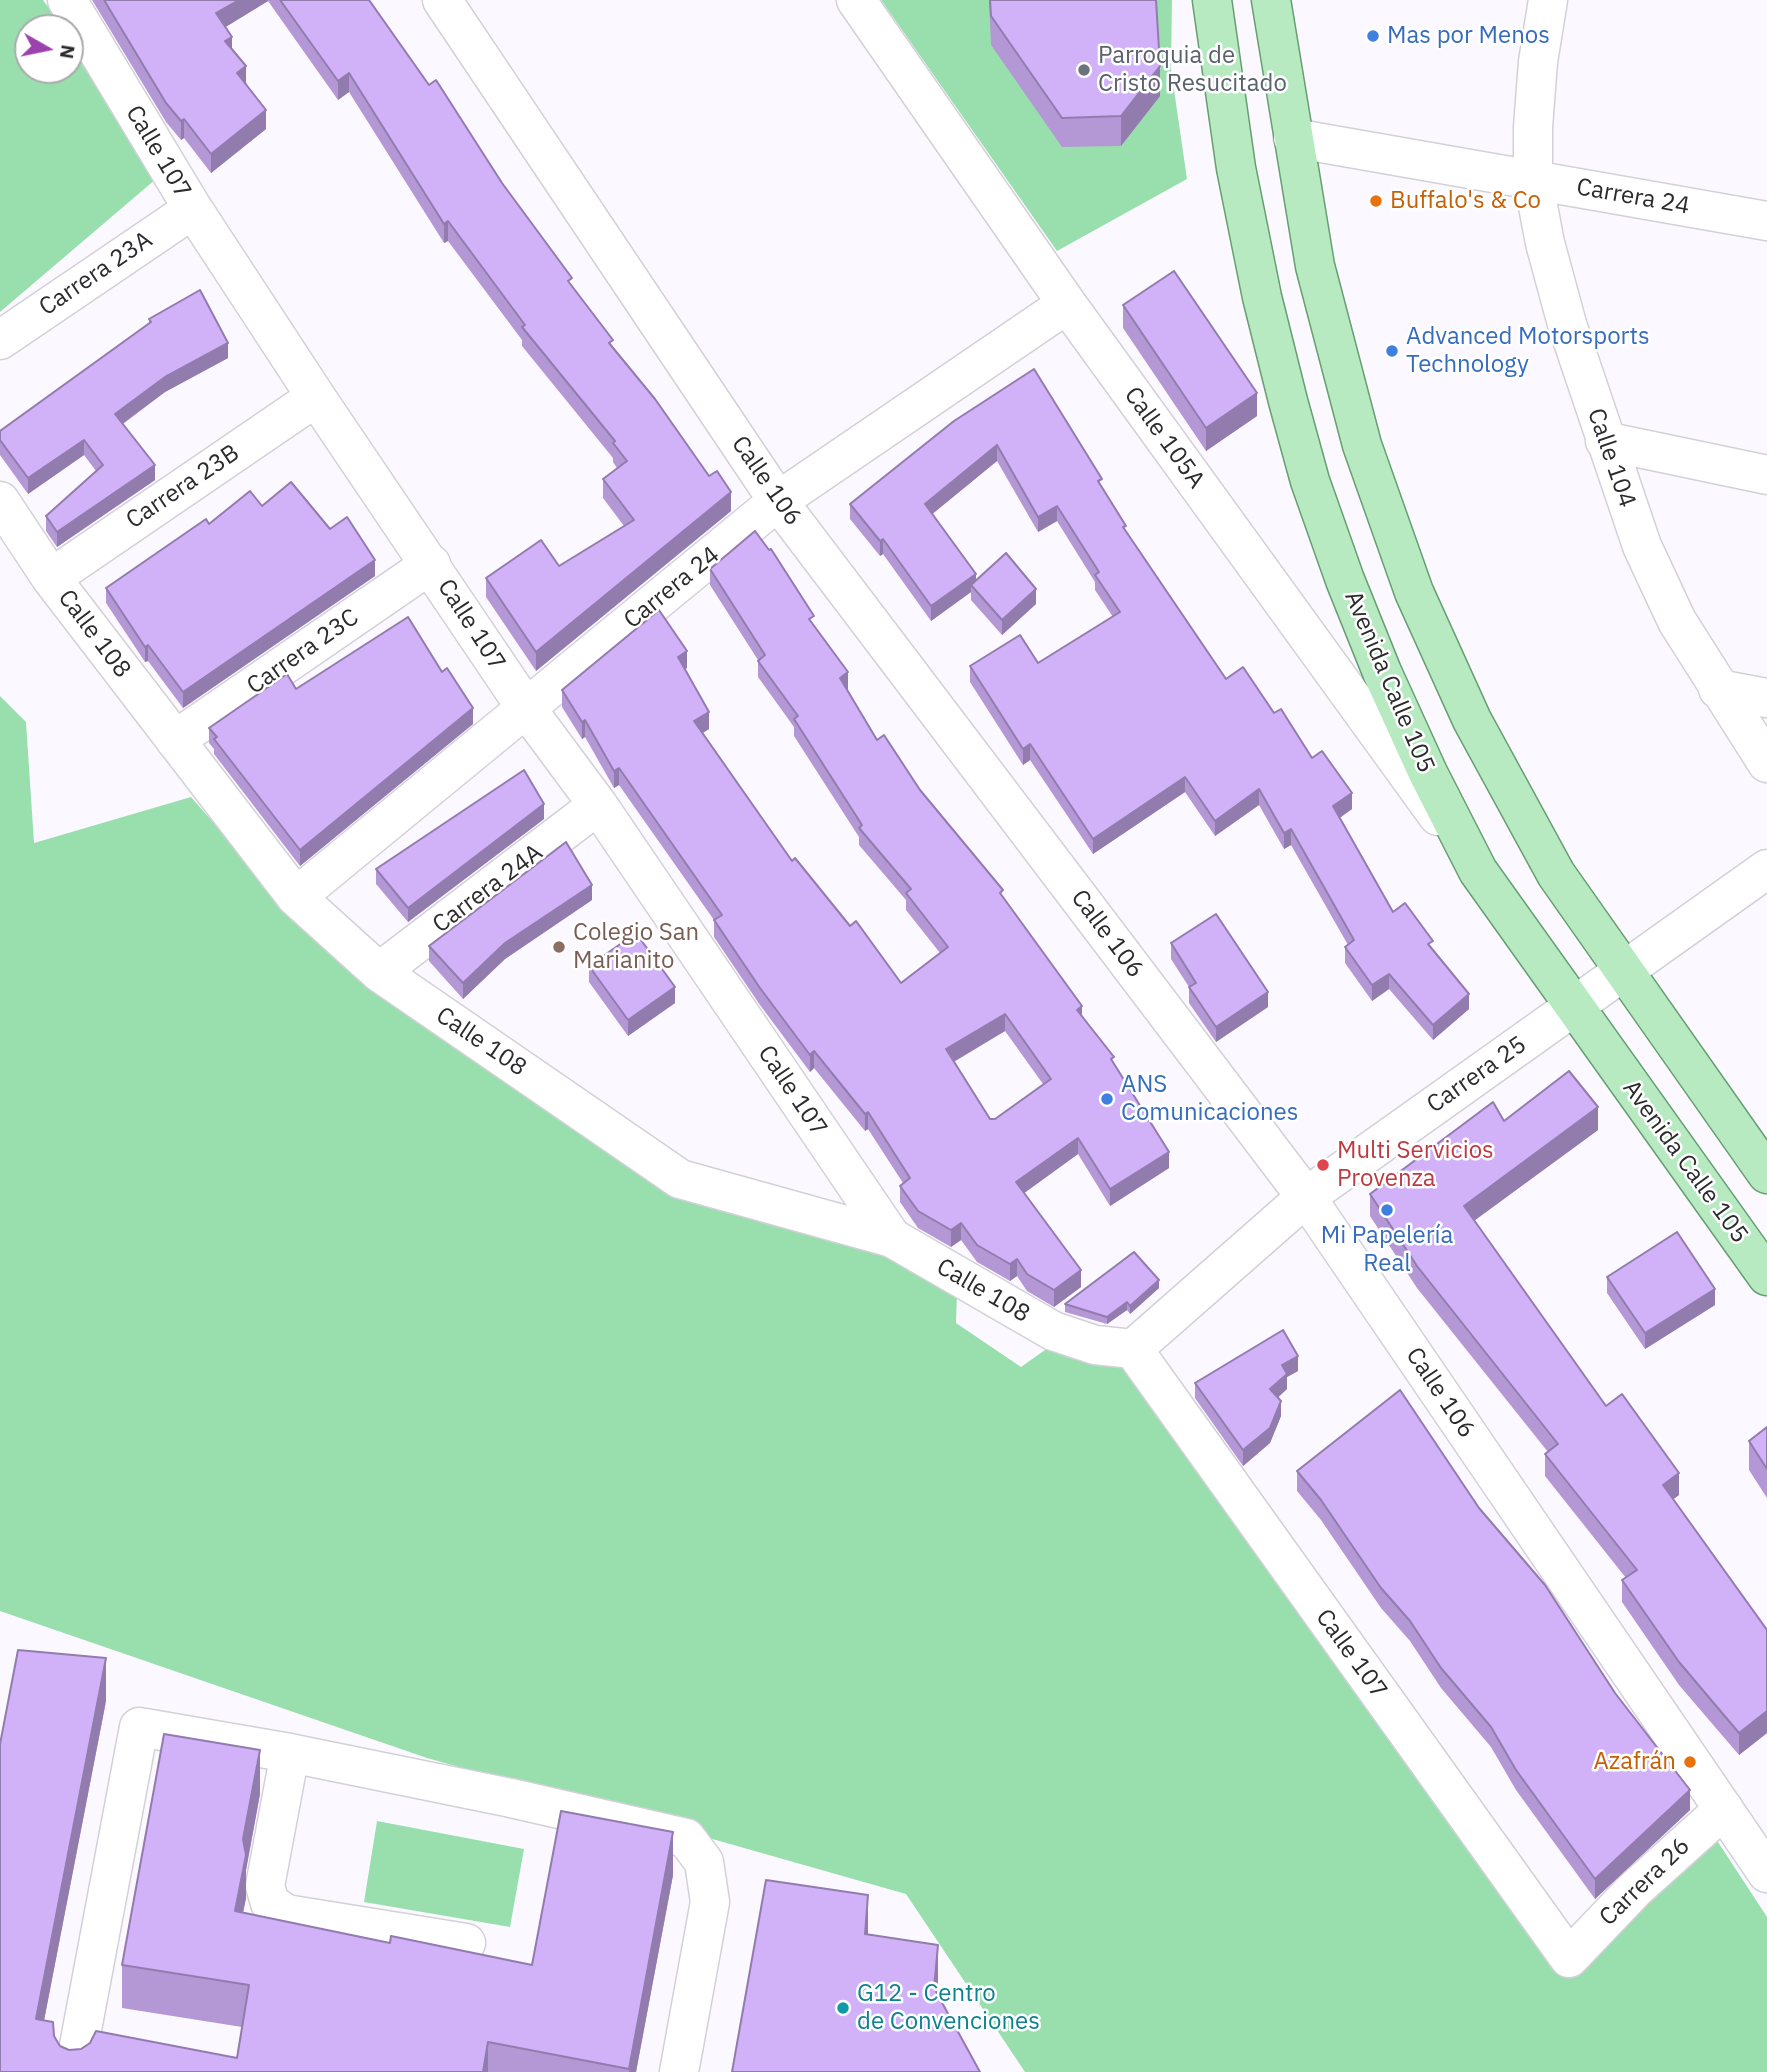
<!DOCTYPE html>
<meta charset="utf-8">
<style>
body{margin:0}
#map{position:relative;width:1767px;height:2072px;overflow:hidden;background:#fbf9ff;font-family:"IBM Plex Sans",sans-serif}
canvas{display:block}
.north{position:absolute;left:14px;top:14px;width:70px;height:70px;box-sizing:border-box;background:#fff;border:2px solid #aaaaab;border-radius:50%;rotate:99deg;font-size:19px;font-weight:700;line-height:28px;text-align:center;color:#2b2a2d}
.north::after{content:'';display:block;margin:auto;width:24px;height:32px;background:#9b42ae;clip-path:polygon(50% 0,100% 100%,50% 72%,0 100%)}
</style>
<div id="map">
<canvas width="1767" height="2072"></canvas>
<div class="north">N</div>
</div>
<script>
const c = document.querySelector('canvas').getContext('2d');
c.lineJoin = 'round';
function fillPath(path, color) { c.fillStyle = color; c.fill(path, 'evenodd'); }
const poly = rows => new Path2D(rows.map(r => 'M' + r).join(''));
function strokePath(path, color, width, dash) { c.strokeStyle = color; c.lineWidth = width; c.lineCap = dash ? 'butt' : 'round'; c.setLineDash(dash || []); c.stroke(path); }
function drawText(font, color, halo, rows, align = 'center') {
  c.font = font + ' "IBM Plex Sans",sans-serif'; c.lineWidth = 5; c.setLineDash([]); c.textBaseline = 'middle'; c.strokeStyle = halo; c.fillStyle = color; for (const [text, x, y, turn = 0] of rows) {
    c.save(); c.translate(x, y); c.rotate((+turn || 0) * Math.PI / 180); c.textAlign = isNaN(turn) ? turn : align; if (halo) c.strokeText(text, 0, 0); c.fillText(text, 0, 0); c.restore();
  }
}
const green = poly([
 [0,0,43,0,63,28,28,28,28,70,70,70,70,39,163,173,0,312],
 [881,0,1172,0,1171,69,1187,179,1057,251],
 [0,696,26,722,34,843,191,797,283,902,678,1187,866,1239,957,1293,956,1323,1021,1367,1052,1345,1129,1362,1569,1971,1716,1839,1767,1917,1767,2072,1025,2072,906,1894,427,1758,0,1611],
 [377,1821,524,1849,510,1927,364,1902]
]);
const minor = poly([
 [67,0,193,209,316,397,526,708,598,805,892,1238],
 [442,0,778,501,1306,1197,1767,1873],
 [856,0,1067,304,1438,816],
 [1548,0,1538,62,1533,127,1533,180,1545,243,1567,324,1642,546,1677,621,1767,763],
 [1293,138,1767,221],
 [0,340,193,209],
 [1605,441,1767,475],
 [0,501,51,578,296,897,379,972,680,1179,892,1238,1053,1331,1095,1345,1133,1349],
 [51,578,316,397],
 [1718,689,1767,698],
 [175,740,431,564],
 [296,897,778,501,1067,304],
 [379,972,598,805],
 [1133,1349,1569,1958,1634,1890,1724,1809],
 [1133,1349,1306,1197,1767,869],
 [290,1753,265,1886,270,1903,286,1914,466,1943],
 [74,2072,139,1727,290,1753,511,1798,686,1838,704,1862,710,1902,679,2072]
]);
const major = poly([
 [1212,0,1236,168,1262,297,1288,401,1310,481,1345,580,1382,672,1428,773,1478,871,1767,1276],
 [1271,0,1315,266,1362,445,1414,592,1472,720,1556,874,1767,1174]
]);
const wall = poly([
 [92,0,369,0,429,85,502,183,613,347,731,511,536,671,486,597,486,578,559,566,624,526,603,498,603,479,617,468,613,462,613,458,522,346,522,340,448,241,444,243,349,92,338,100,268,1,225,27,232,49,266,129,211,173,184,138,181,140,166,122],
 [989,0,1156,0,1160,96,1121,146,1062,147,991,45],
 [1123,305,1257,416,1206,451,1123,328],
 [149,319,228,358,165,392,123,424,155,480,57,547,46,531,46,516,96,471,84,455,28,494,0,455,0,431,149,324],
 [954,421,1102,488,1126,531,1226,679,1274,713,1352,809,1340,818,1393,912,1433,950,1469,1009,1433,1040,1389,989,1372,1001,1345,963,1345,947,1348,945,1291,845,1284,849,1259,805,1215,836,1185,792,1093,854,1030,760,1023,765,970,682,970,666,1038,663,1113,617,1095,590,1095,582,1057,521,1038,532,997,461,932,514,976,581,1036,604,1002,635,971,600,971,592,931,621,883,554,880,556,850,519,850,504],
 [262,506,330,529,375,576,183,708,148,661,145,662,106,603,106,588,209,524],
 [710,569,814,625,848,689,847,690,877,740,920,790,1003,898,1114,1064,1169,1168,1110,1206,1078,1154,1024,1193,1081,1287,1054,1307,1027,1291,1017,1276,1010,1281,977,1262,961,1240,951,1247,918,1228,900,1202,900,1186,903,1183,868,1129,865,1131,814,1068,810,1072,760,1005,714,937,714,920,619,785,614,788,585,737,582,739,562,707,562,690,687,668,685,669,709,729,703,733,792,861,901,983,940,953,906,910,906,900,859,845,859,837,794,736,794,727,758,677,758,660,710,585],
 [1005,1031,1043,1084,995,1119,990,1119,954,1062],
 [296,689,473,724,300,866,214,754,214,749,209,743,209,728],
 [544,819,408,922,376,884,376,869],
 [592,900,505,959,463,999,429,961,429,946],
 [1171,943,1268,1007,1216,1042,1189,1003,1189,987,1171,959],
 [589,966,675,1003,628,1036,589,982],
 [1504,1121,1598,1130,1474,1221,1606,1406,1679,1495,1673,1499,1767,1630,1767,1733,1739,1755,1679,1685,1622,1602,1622,1580,1626,1578,1545,1476,1545,1454,1548,1452,1417,1288,1370,1216,1370,1194],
 [1607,1277,1715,1305,1645,1349,1607,1293],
 [1159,1288,1130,1314,1127,1310,1107,1324,1065,1312,1065,1304],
 [1298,1371,1287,1377,1287,1389,1278,1397,1281,1416,1270,1443,1243,1466,1195,1398,1195,1383],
 [1767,1427,1767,1498,1749,1470,1749,1441],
 [1297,1471,1479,1508,1690,1810,1595,1899,1516,1790,1491,1747,1441,1688,1410,1641,1381,1608,1321,1520,1297,1491],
 [106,1701,44,2020,60,2046,69,2050,237,2058,242,2027,122,2008,122,1965,260,1794,246,1870,246,1898,243,1912,390,1943,532,1965,673,1875,636,2072,0,2072]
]);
const shadedWall = poly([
 [239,0,268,0,268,1,216,33,216,13],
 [232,37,232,56,225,41],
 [246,66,246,85,237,73],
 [1160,66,1160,96,1121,146,1121,116],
 [349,73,349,92,338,100,338,81],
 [266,110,266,129,211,173,211,154],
 [184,119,184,138,181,140,181,121],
 [448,221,448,241,444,243,444,224],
 [228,343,228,358,165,392,115,429,115,414,165,377],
 [1257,393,1257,416,1206,451,1206,428],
 [84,440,84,455,28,494,28,478],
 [997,445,997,461,925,520,925,504],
 [155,465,155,480,57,547,57,532],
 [731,492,731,511,536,671,536,652],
 [1057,506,1057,521,1038,532,1038,517],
 [883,539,883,554,880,556,880,541],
 [375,560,375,576,183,708,183,692],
 [976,574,976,589,971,585,971,592,931,621,931,606],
 [1036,589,1036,604,1002,635,1002,620],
 [148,645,148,661,145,662,145,647],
 [687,651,687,668,678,674,678,657],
 [848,672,848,689,840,695,840,678],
 [473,708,473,724,300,866,300,850],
 [709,712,709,729,694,738,694,721],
 [585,720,585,737,582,739,582,722],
 [1030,744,1030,760,1023,765,1023,749],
 [619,768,619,785,614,788,614,771],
 [1185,777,1185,792,1093,854,1093,839],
 [1259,789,1259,805,1215,836,1215,821],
 [1352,793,1352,809,1333,822,1333,806],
 [544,804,544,819,408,922,408,908],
 [1291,829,1291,845,1284,849,1284,833],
 [592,885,592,900,505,959,463,999,463,983,505,943],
 [1389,974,1389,989,1372,1001,1372,985],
 [675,987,675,1003,628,1036,628,1020],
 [1268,992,1268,1007,1216,1042,1216,1027],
 [1469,994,1469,1009,1433,1040,1433,1025],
 [1082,1006,1082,1023,1077,1010],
 [1005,1014,1005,1031,946,1066,946,1049],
 [814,1051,814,1068,810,1072,810,1055],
 [1598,1107,1598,1130,1464,1228,1464,1206],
 [868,1112,868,1129,865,1131,865,1114],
 [1078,1138,1078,1154,1016,1199,1016,1182],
 [1169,1152,1169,1168,1110,1206,1110,1189],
 [961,1223,961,1240,951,1247,951,1230],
 [1017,1259,1017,1276,1010,1281,1010,1264],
 [1081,1270,1081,1287,1054,1307,1054,1290],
 [1159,1280,1159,1288,1130,1314,1130,1306],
 [1715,1289,1715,1305,1645,1349,1645,1333],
 [1127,1302,1127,1310,1107,1324,1107,1317],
 [1298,1356,1298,1371,1287,1377,1287,1389,1270,1405,1270,1389,1282,1365],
 [1281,1401,1281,1416,1270,1443,1243,1466,1243,1450],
 [1679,1473,1679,1495,1663,1507,1663,1485],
 [106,1658,106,1701,36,2062,36,2019],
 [1767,1711,1767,1733,1739,1755,1739,1733],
 [260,1750,260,1794,246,1870,246,1898,235,1954,235,1911,243,1839],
 [1690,1790,1690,1810,1595,1899,1595,1879],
 [673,1832,673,1875,636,2072,629,2072],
 [868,1895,868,1937,865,1934],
 [938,1945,938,1986,934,2030,934,1988],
 [488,2042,488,2072,483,2072]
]);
const building = poly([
 [104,0,239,0,216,13,232,37,225,41,246,66,237,73,266,110,211,154,184,119,181,121,166,103,104,0],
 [280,0,369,0,429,85,436,80,502,183,572,278,568,281,613,340,609,343,655,399,709,476,717,471,731,492,536,652,486,578,541,540,559,566,634,520,603,479,627,461,613,443,615,441,522,327,525,325,448,221,444,224,349,73,338,81,280,0],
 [990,0,1156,0,1160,66,1121,116,1062,118,991,16,990,0],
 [1174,271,1257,393,1206,428,1123,305,1174,271],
 [200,290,228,343,165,377,115,414,155,465,57,532,46,516,103,465,84,440,28,478,0,440,0,431,151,322,149,319,200,290],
 [1034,369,1102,479,1098,481,1126,526,1123,527,1226,679,1243,667,1274,713,1281,709,1312,758,1322,751,1352,793,1333,806,1393,912,1405,903,1433,941,1428,944,1469,994,1433,1025,1389,974,1372,985,1345,947,1354,940,1291,829,1284,833,1259,789,1215,821,1185,777,1093,839,1030,744,1023,749,970,666,1020,635,1038,663,1120,612,1095,575,1099,572,1057,506,1038,517,997,445,925,504,976,574,931,606,883,539,880,541,850,504,954,421,1034,369],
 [291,482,330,529,347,517,375,560,183,692,148,645,145,647,106,588,206,519,209,524,250,491,262,506,291,482],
 [755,531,769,550,771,549,814,616,809,619,848,672,840,678,877,740,884,735,920,790,1003,890,1000,893,1082,1006,1077,1010,1114,1057,1111,1059,1169,1152,1110,1189,1078,1138,1016,1182,1081,1270,1054,1290,1027,1274,1017,1259,1010,1264,977,1245,961,1223,951,1230,918,1211,900,1186,910,1178,868,1112,865,1114,814,1051,810,1055,760,988,714,920,722,915,619,768,614,771,585,720,582,722,562,690,659,610,687,651,678,657,709,712,694,721,792,861,795,858,850,926,856,921,901,983,948,947,906,893,911,889,859,828,862,825,794,719,798,716,758,661,765,655,710,569,755,531],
 [1005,1014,1051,1079,995,1119,990,1119,946,1049,1005,1014],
 [1006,553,1036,589,1002,620,971,585,1006,553],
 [408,617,442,672,447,668,473,708,300,850,214,739,217,737,209,728,287,674,296,689,408,617],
 [524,770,544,804,408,908,376,869,524,770],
 [566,842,592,885,505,943,463,983,429,946,566,842],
 [1216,914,1268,992,1216,1027,1189,987,1196,983,1171,943,1216,914],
 [636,933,675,987,628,1020,589,966,636,933],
 [1569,1071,1598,1107,1464,1206,1606,1406,1622,1394,1679,1473,1663,1485,1767,1630,1767,1711,1739,1733,1679,1662,1622,1580,1637,1570,1545,1454,1558,1444,1417,1266,1370,1194,1493,1102,1504,1121,1569,1071],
 [1677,1232,1715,1289,1645,1333,1607,1277,1677,1232],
 [1134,1252,1159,1280,1130,1306,1127,1302,1107,1317,1065,1304,1134,1252],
 [1283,1330,1298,1356,1282,1365,1287,1374,1270,1389,1281,1401,1270,1428,1243,1450,1195,1383,1283,1330],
 [1400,1390,1479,1508,1545,1585,1615,1693,1690,1790,1595,1879,1516,1770,1491,1727,1441,1668,1410,1621,1381,1588,1321,1500,1297,1471,1400,1390],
 [1767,1427,1767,1469,1749,1441,1767,1427],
 [18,1650,106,1658,36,2019,53,2022,54,2036,60,2046,69,2050,81,2049,90,2043,96,2031,237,2058,249,1985,122,1965,164,1734,260,1750,243,1839,246,1855,235,1911,390,1943,391,1936,532,1965,561,1811,673,1832,629,2069,488,2042,483,2072,0,2072,0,1744,18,1650],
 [766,1880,868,1895,865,1934,938,1945,934,1988,980,2072,732,2072,766,1880]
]);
const markers = [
 [1373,36,7,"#3f7fe0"],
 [1084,70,7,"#6b7280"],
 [1376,201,7,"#e8710a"],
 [1392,351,7,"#3f7fe0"],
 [559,947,7,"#8d6e63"],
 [1107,1099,7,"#3f7fe0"],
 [1323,1165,7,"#e0444e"],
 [1387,1210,7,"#3f7fe0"],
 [1690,1762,7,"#e8710a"],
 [843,2008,7,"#0f9aa8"]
];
const shopNames = [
 ["Mas por Menos",1387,36],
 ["Advanced Motorsports",1406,337],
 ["Technology",1406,365],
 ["ANS",1121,1085],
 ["Comunicaciones",1121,1113],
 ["Mi Papelería",1387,1236,"center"],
 ["Real",1387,1264,"center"]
];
const worshipNames = [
 ["Parroquia de",1098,56],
 ["Cristo Resucitado",1098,84]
];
const streetNames = [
 ["Calle 107",158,152,59],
 ["Carrera 24",1633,197,10],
 ["Carrera 23A",96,274,-34],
 ["Calle 105A",1164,438,54],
 ["Calle 104",1611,458,71],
 ["Calle 106",766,481,55],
 ["Carrera 23B",183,487,-34],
 ["Carrera 24",672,588,-39],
 ["Calle 107",471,625,57],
 ["Calle 108",94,634,53],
 ["Carrera 23C",303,652,-35],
 ["Avenida Calle 105",1389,682,67],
 ["Carrera 24A",488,889,-37],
 ["Calle 106",1107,934,53],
 ["Calle 108",481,1042,34],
 ["Carrera 25",1477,1075,-35],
 ["Calle 107",792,1091,56],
 ["Avenida Calle 105",1685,1162,54],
 ["Calle 108",983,1291,30],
 ["Calle 106",1440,1393,56],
 ["Calle 107",1351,1654,54],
 ["Carrera 26",1645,1882,-44]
];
const foodNames = [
 ["Buffalo's & Co",1390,201],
 ["Azafrán",1676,1762,"right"]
];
const educationNames = [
 ["Colegio San",573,933],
 ["Marianito",573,961]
];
const healthNames = [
 ["Multi Servicios",1337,1151],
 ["Provenza",1337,1179]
];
const cultureNames = [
 ["G12 - Centro",857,1994],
 ["de Convenciones",857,2022]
];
fillPath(green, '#99dfae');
strokePath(minor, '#d3d0d8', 41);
strokePath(major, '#679e72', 41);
strokePath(minor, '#fff', 38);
strokePath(major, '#b8eac1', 38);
fillPath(wall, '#b498d5');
fillPath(shadedWall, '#927cae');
fillPath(building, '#d1b1f8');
strokePath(building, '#927cae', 2);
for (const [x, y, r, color] of markers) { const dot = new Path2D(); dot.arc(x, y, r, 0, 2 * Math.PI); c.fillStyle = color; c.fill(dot); strokePath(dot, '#fff', 2.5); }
drawText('24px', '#366cbe', '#fff', shopNames, 'left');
drawText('24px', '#5b616d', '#fff', worshipNames, 'left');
drawText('24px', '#2b2a2d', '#fff', streetNames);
drawText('24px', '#c56008', '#fff', foodNames, 'left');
drawText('24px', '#785e54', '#fff', educationNames, 'left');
drawText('24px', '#be3a42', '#fff', healthNames, 'left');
drawText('24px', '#0d838f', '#fff', cultureNames, 'left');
</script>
